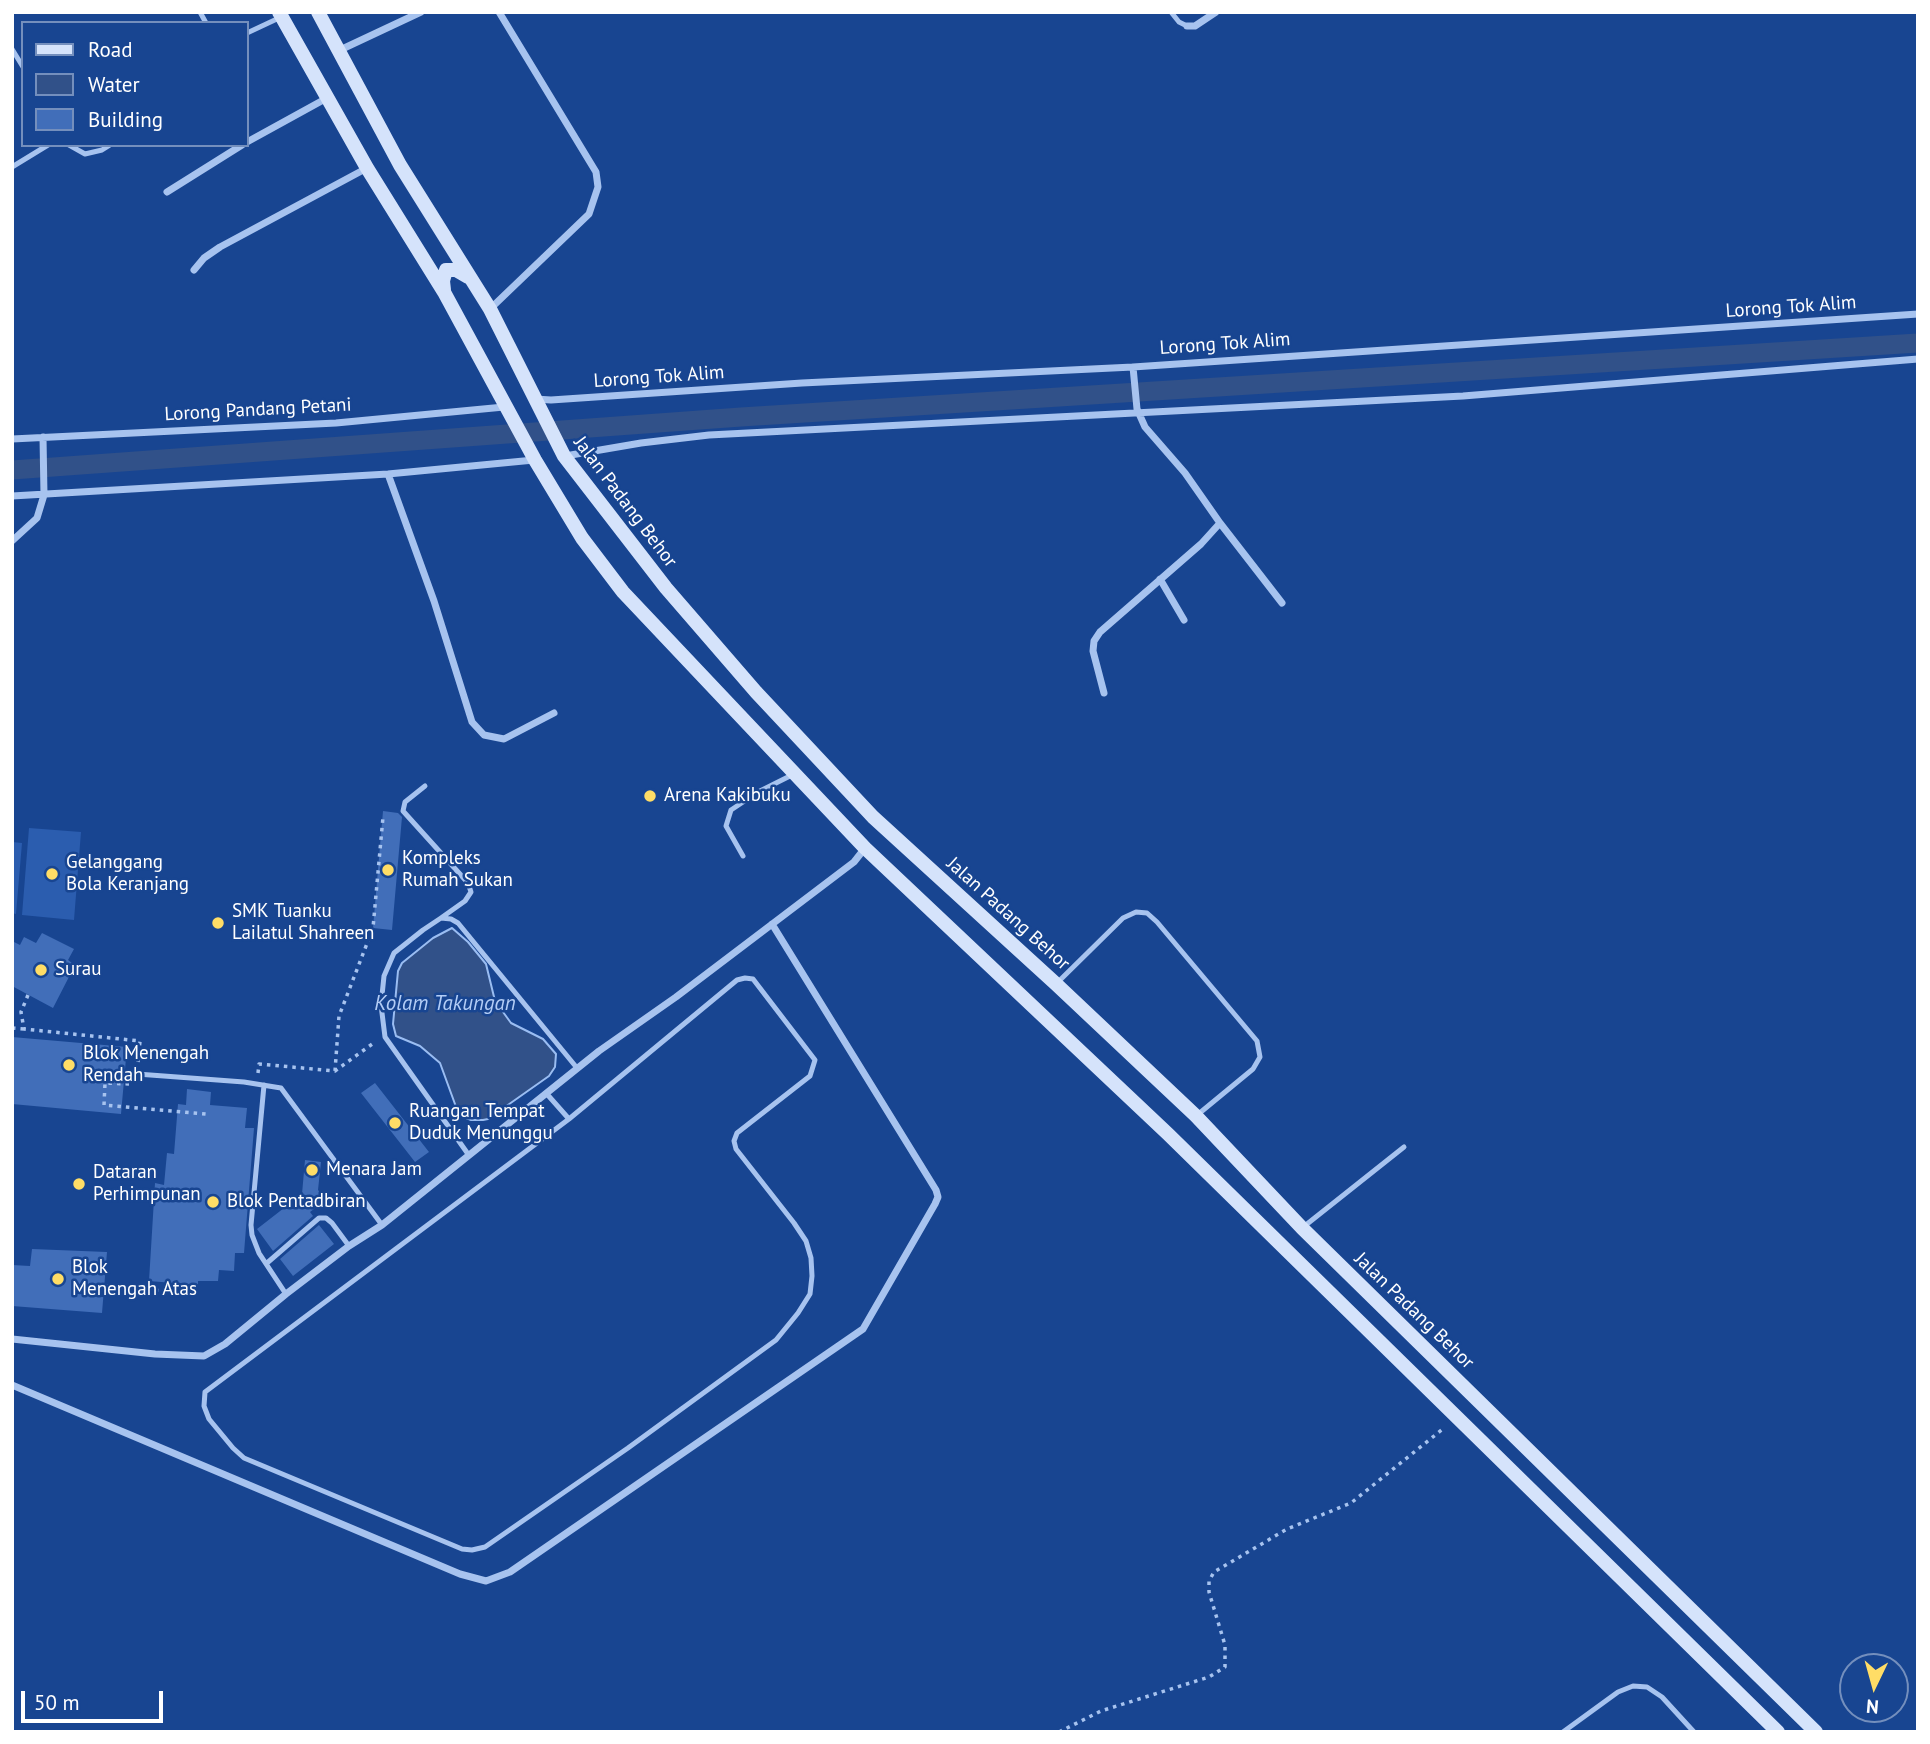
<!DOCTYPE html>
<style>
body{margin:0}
#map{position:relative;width:1930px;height:1744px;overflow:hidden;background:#184591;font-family:"PT Sans",sans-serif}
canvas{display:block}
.frame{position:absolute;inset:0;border:14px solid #fff;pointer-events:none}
.legend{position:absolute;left:21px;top:21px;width:228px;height:126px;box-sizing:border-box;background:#184591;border:2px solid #748fbd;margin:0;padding:9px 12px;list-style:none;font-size:21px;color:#fff}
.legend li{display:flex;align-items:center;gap:14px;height:35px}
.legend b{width:35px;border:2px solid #748fbd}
.north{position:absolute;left:1839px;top:1653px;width:70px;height:70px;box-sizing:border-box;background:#184591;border:2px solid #748fbd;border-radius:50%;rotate:185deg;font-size:19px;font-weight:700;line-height:28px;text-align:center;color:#fff}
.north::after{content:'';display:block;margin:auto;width:24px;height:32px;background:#fd6;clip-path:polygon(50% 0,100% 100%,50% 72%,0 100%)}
.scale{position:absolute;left:21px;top:1691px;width:142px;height:32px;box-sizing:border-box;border:4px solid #fff;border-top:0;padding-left:9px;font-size:21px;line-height:24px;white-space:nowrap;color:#fff;-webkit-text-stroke:5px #184591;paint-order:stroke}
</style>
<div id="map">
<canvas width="1930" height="1744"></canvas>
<div class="frame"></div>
<ul class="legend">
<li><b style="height:9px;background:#d5e3fb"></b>Road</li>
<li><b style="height:19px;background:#315189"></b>Water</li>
<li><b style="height:19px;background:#416eb9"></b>Building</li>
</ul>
<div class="north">N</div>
<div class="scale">50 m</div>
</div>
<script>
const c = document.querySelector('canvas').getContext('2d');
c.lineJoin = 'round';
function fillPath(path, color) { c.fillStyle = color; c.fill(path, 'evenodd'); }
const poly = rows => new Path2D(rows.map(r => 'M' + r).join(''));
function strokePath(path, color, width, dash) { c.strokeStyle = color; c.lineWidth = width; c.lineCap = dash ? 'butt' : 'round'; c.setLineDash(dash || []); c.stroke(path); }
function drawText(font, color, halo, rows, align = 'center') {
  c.font = font + ' "PT Sans",sans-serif'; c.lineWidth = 5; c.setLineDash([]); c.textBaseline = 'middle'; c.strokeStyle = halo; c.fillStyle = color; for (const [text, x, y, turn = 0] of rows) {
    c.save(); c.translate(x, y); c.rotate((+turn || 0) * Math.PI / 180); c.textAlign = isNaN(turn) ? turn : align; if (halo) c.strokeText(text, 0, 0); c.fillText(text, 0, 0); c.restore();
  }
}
const green = poly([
 [29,828,81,832,74,920,22,915],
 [12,842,22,843,16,914,12,913]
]);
const water = poly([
 [452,928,468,942,486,964,495,1001,511,1023,543,1039,556,1054,555,1067,549,1076,488,1119,483,1120,471,1120,459,1115,440,1063,420,1046,396,1036,393,1024,398,971,402,963,433,938,452,928]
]);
const canal = poly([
 [12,470,741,417,1918,343]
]);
const building = poly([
 [383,811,398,813,402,817,392,930,373,928],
 [42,933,74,949,68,960,72,963,69,969,72,971,53,1008,12,986,12,941,20,945,24,937,36,943],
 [12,1037,127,1047,121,1114,12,1104],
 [375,1083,429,1152,415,1162,361,1093],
 [187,1089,211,1092,210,1105,247,1108,245,1128,254,1128,244,1253,235,1253,234,1271,219,1270,218,1281,198,1281,198,1285,149,1281,155,1183,164,1185,167,1153,174,1154,178,1104,186,1105],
 [305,1160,321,1162,318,1190,326,1200,310,1212,313,1216,273,1251,257,1229,302,1194],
 [319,1225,334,1244,293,1276,280,1259],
 [32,1249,107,1252,102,1313,12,1306,12,1265,30,1266]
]);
const path = poly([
 [28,995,21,1012,24,1029,140,1041,138,1062],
 [12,1028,24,1029],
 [335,1071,339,1016,373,928,383,817],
 [258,1073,259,1064,335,1071,375,1042],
 [129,1084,105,1083,104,1105,206,1114],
 [104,1286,191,1293,191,1284],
 [1059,1732,1101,1711,1209,1677,1225,1667,1225,1645,1209,1592,1209,1581,1214,1572,1287,1529,1351,1503,1444,1428]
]);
const service = poly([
 [200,12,206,23],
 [1171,12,1179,22,1187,26],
 [247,33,279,18],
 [12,49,23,67],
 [69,145,85,154,102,150,110,145],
 [12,167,48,145],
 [425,786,405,802,403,811,468,883,471,892,465,901,441,918],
 [743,856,726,826,731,810,758,792,794,774],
 [745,978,753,979,815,1060,810,1076,737,1133,734,1141,736,1149,794,1223,806,1241,811,1258,812,1276,810,1294,798,1313,776,1340,628,1448,485,1547,472,1550,462,1549,244,1458,233,1448,209,1419,204,1406,205,1392,569,1119,737,980,745,978],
 [1056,984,1123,918,1136,912,1147,913,1157,922,1257,1041,1260,1057,1253,1069,1196,1116],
 [137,1074,244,1082,281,1088,382,1225],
 [264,1085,251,1225,252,1235,259,1253,286,1294],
 [546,1093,569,1119],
 [468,1154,385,1037,381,1005,384,976,394,953,423,930,441,918,451,919,458,923,577,1068],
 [1302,1228,1404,1147],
 [267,1263,319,1218,326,1218,332,1223,349,1246],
 [1563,1732,1618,1692,1633,1686,1647,1687,1662,1697,1694,1732]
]);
const minor = poly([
 [1187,26,1195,26,1216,12],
 [340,50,421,12],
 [247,142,327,98],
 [167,192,242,145],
 [194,270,204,258,220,247,367,168],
 [490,309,589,214,598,187,596,172,499,12],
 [535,399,551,400,802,383,1133,367,1918,314],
 [12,439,336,423,504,407],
 [565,456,641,443,709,435,1463,396,1918,359],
 [388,474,434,601,472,722,484,735,504,739,554,713],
 [12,496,388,474,534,460],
 [1220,523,1282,603],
 [12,541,37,518,44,495,43,437],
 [1160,579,1184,620],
 [1104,693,1093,651,1094,641,1100,632,1201,544,1220,523,1185,473,1145,427,1137,409,1133,367],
 [12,1339,155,1354,204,1356,225,1344,286,1294,349,1246,382,1225,599,1051,676,997,854,862,865,848],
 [12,1385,460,1574,486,1581,510,1572,863,1329,935,1204,938,1197,936,1190,772,924]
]);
const secondary = poly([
 [279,12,367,168,444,292,535,460,582,538,623,592,865,848,1168,1134,1778,1732],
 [318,12,400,165,490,309,564,456,666,588,756,692,873,817,1056,984,1196,1116,1302,1228,1816,1732],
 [444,290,443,281,446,270,456,270,468,277]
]);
const markers = [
 [650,796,7,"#fd6"],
 [388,870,7,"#fd6"],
 [52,874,7,"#fd6"],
 [218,923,7,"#fd6"],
 [41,970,7,"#fd6"],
 [69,1065,7,"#fd6"],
 [395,1123,7,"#fd6"],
 [312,1170,7,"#fd6"],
 [79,1184,7,"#fd6"],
 [213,1202,7,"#fd6"],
 [58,1279,7,"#fd6"]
];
const streetNames = [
 ["Lorong Tok Alim",1791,307,-4],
 ["Lorong Tok Alim",1225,344,-4],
 ["Lorong Tok Alim",659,377,-4],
 ["Lorong Pandang Petani",258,410,-3],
 ["Jalan Padang Behor",625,502,53],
 ["Jalan Padang Behor",1008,914,42],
 ["Jalan Padang Behor",1414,1311,44]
];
const poiNames = [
 ["Arena Kakibuku",664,796],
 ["Kompleks",402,859],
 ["Rumah Sukan",402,881],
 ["Gelanggang",66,863],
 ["Bola Keranjang",66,885],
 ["SMK Tuanku",232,912],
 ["Lailatul Shahreen",232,934],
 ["Surau",55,970],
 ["Blok Menengah",83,1054],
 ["Rendah",83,1076],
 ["Ruangan Tempat",409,1112],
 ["Duduk Menunggu",409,1134],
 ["Menara Jam",326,1170],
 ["Dataran",93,1173],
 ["Perhimpunan",93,1195],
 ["Blok Pentadbiran",227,1202],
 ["Blok",72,1268],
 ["Menengah Atas",72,1290]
];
const waterNames = [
 ["Kolam Takungan",445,1004]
];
fillPath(green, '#2b5daf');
fillPath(water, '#315189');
strokePath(water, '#9abdf2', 2);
strokePath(canal, '#315189', 19);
fillPath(building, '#416eb9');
strokePath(path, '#a7c3ef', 3.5, [3.5, 5]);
strokePath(service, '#a7c3ef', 5);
strokePath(minor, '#a7c3ef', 7);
strokePath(secondary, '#d5e3fb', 14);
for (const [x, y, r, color] of markers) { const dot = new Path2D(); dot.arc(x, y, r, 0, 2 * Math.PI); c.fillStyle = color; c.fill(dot); strokePath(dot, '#184591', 2.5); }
drawText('19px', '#fff', '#184591', streetNames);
drawText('19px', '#fff', '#184591', poiNames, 'left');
drawText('italic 21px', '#b3cdf6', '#184591', waterNames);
</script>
